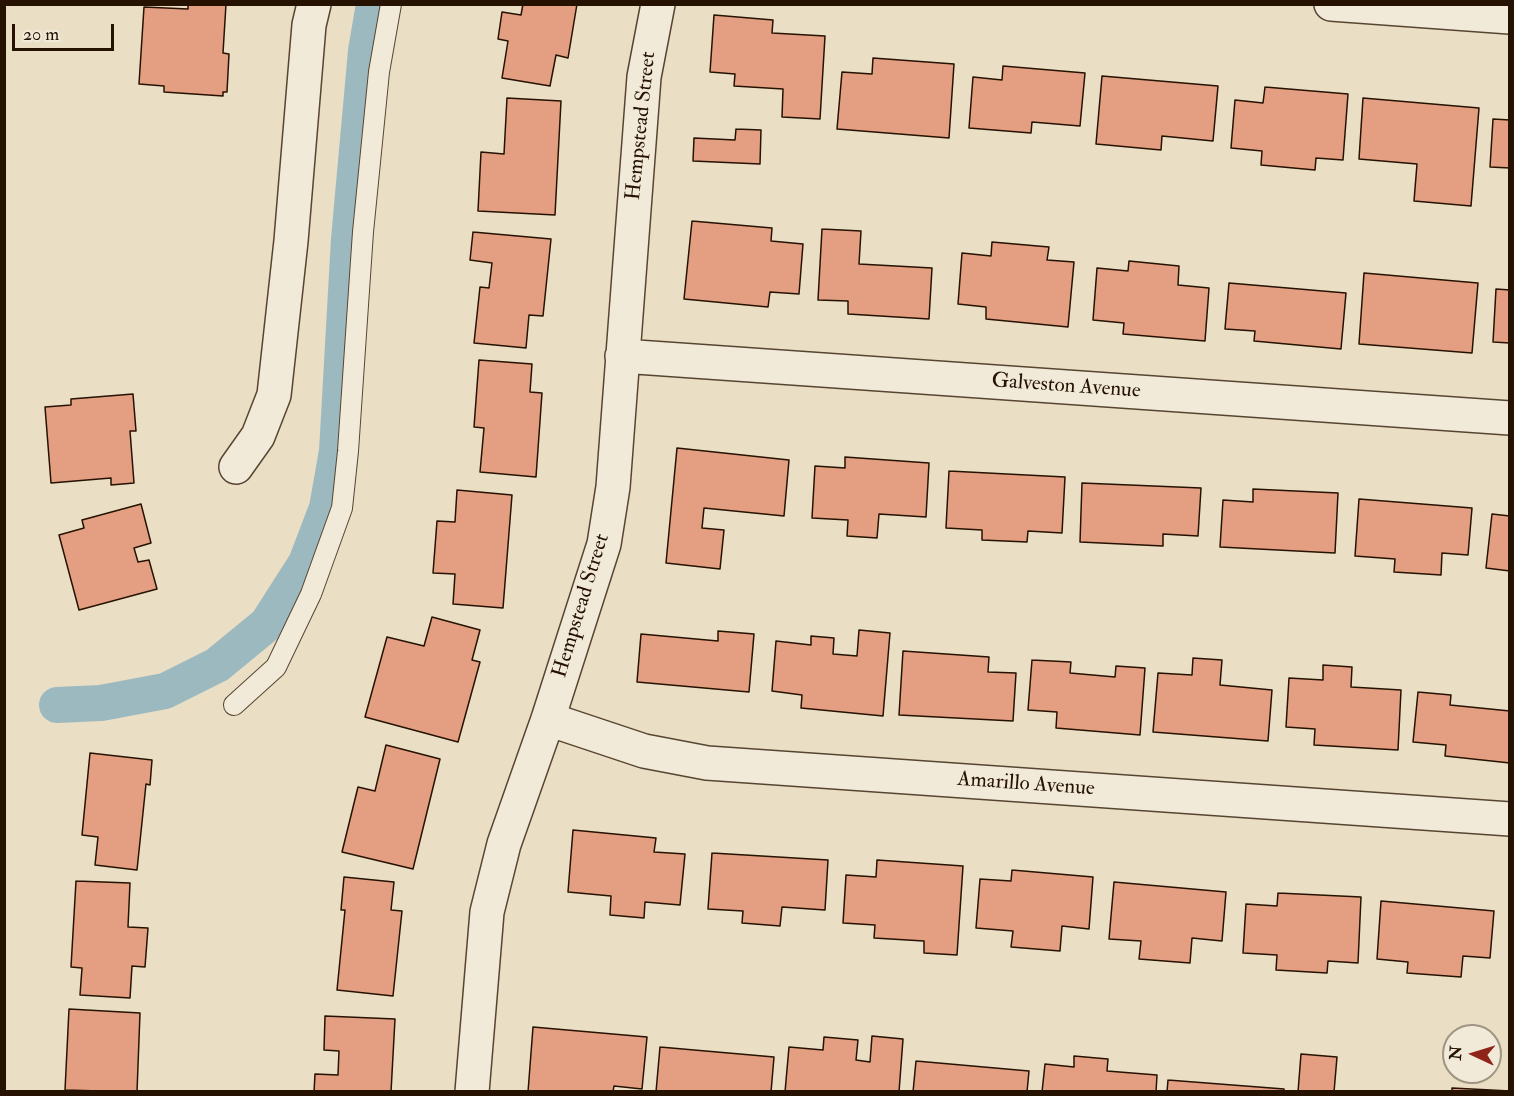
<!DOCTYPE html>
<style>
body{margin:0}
#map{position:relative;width:1514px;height:1096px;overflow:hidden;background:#eadec5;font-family:"IM FELL Double Pica",serif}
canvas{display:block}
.frame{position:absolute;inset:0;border:6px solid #261200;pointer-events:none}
.north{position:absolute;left:1442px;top:1024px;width:60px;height:60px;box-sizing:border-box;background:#f1ead9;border:2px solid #a09482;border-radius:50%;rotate:274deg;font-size:16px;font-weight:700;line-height:24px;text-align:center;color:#261200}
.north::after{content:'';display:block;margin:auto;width:21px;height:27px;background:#8f2418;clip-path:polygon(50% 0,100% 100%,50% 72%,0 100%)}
.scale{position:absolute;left:12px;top:24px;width:102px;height:27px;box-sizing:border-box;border:3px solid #261200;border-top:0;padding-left:8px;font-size:18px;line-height:21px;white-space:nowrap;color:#261200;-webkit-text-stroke:4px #f1ead9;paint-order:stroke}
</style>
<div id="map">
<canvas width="1514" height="1096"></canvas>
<div class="frame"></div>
<div class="north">N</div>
<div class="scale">20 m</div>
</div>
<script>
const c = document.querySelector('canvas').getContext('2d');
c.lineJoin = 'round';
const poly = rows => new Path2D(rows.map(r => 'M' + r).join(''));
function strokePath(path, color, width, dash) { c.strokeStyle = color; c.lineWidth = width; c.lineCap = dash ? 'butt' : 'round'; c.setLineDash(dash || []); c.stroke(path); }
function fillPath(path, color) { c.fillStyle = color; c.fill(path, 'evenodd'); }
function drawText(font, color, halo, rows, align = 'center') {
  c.font = font + ' "IM FELL Double Pica",serif'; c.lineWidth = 4.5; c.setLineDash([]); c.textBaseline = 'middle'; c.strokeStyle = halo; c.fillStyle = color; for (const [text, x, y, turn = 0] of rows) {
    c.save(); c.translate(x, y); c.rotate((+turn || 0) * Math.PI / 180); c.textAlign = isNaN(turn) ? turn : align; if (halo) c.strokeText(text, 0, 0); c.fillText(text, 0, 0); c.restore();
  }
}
const canal = poly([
 [57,705,101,703,165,691,217,665,267,624,306,563,327,508,337,451,349,239,366,51,374,4]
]);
const building = poly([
 [188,4,226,4,223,53,229,54,227,92,223,92,223,96,164,92,164,86,139,84,144,7,188,9,188,4],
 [523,4,577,4,568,58,556,55,550,86,502,78,508,41,498,39,502,12,521,15,523,4],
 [714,15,773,20,772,33,825,36,820,119,782,117,783,89,734,86,735,74,710,72,714,15],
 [873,58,954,64,949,138,837,129,842,72,872,74,873,58],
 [1003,66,1085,73,1080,126,1032,122,1031,133,969,128,973,77,1002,80,1003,66],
 [1102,76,1218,86,1213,141,1162,136,1161,150,1096,144,1102,76],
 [1265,87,1348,94,1343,160,1316,158,1315,170,1261,165,1262,151,1231,148,1235,100,1263,103,1265,87],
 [507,98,561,101,555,215,478,211,481,152,504,154,507,98],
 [1363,98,1479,108,1471,206,1414,201,1417,164,1359,159,1363,98],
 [1493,119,1510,120,1510,168,1490,167,1493,119],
 [736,129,761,130,760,164,693,161,694,138,735,140,736,129],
 [692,221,772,228,771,241,803,244,799,294,770,292,768,307,684,299,692,221],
 [822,229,861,231,859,264,932,268,929,319,848,314,848,301,818,300,822,229],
 [473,232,551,239,543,316,529,315,526,348,474,343,480,287,489,288,492,263,470,260,473,232],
 [992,242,1049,247,1047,260,1074,262,1068,327,986,319,986,307,958,304,962,253,991,256,992,242],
 [1129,261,1179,266,1178,285,1209,288,1205,341,1123,334,1124,323,1093,320,1097,268,1128,271,1129,261],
 [1364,273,1478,283,1472,353,1359,344,1364,273],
 [1229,283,1346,293,1341,349,1254,341,1255,331,1225,329,1229,283],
 [1496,289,1510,290,1510,343,1493,342,1496,289],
 [479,360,532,364,530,392,542,393,536,477,480,472,484,428,474,427,479,360],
 [133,394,136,431,130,431,134,483,111,485,111,478,51,483,45,407,71,405,71,399,133,394],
 [677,448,789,460,784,516,704,508,702,528,724,530,720,569,666,563,677,448],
 [845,457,929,463,926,517,879,514,877,538,847,536,848,520,812,518,815,466,845,468,845,457],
 [949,471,1065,477,1062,533,1028,531,1027,542,982,540,982,530,946,528,949,471],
 [1082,483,1201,488,1198,536,1163,534,1163,546,1080,542,1082,483],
 [1253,489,1338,493,1335,553,1220,547,1223,500,1253,502,1253,489],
 [457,490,512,495,503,608,453,604,455,574,433,573,437,521,455,522,457,490],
 [1359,499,1472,508,1468,555,1442,553,1441,575,1394,572,1395,559,1355,556,1359,499],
 [141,504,151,543,134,548,138,562,149,560,157,589,79,610,59,535,84,528,82,520,141,504],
 [1492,514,1510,516,1510,571,1486,568,1492,514],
 [432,617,480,630,472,660,480,662,458,742,365,717,387,637,424,646,432,617],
 [859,630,890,633,883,716,801,708,802,695,772,691,776,641,811,645,811,636,834,638,833,654,857,656,859,630],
 [718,631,754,634,749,692,637,682,641,634,718,641,718,631],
 [903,651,989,657,988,672,1016,673,1013,721,899,715,903,651],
 [1193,658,1222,660,1220,685,1272,690,1268,741,1153,732,1158,673,1192,675,1193,658],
 [1032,660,1071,662,1070,673,1115,677,1116,666,1145,668,1140,735,1056,728,1057,712,1028,710,1032,660],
 [1323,665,1352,667,1351,687,1401,690,1398,750,1314,745,1315,729,1286,727,1289,678,1323,680,1323,665],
 [1418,692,1451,695,1450,705,1510,711,1510,763,1445,756,1446,745,1413,742,1418,692],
 [386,745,440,759,413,869,342,852,358,787,375,791,386,745],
 [90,753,152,760,150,785,146,784,137,870,95,865,98,837,82,835,90,753],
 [573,830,656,838,654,852,685,854,680,905,645,902,644,918,610,915,611,896,568,892,573,830],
 [712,853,828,860,825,910,782,907,780,926,742,923,743,911,708,909,712,853],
 [877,860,963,866,957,955,924,953,924,941,874,938,875,925,843,923,846,875,876,877,877,860],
 [1012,870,1093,877,1089,929,1062,926,1060,951,1011,947,1013,931,976,928,980,879,1011,881,1012,870],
 [344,877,394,882,391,910,402,911,393,996,337,990,345,910,341,910,344,877],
 [76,881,130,883,128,927,148,928,145,967,132,966,130,998,80,995,82,968,71,967,76,881],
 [1114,882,1226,892,1222,941,1192,938,1190,963,1139,959,1141,941,1109,939,1114,882],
 [1278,893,1361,897,1358,963,1328,961,1327,973,1276,970,1277,955,1243,953,1246,904,1277,906,1278,893],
 [1381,901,1494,911,1490,958,1463,956,1461,977,1407,973,1408,962,1377,959,1381,901],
 [69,1009,140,1013,137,1092,65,1090,69,1009],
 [325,1016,395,1019,391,1092,314,1092,315,1074,338,1075,339,1051,324,1050,325,1016],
 [533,1027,647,1037,642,1089,614,1086,613,1092,528,1092,533,1027],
 [872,1036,903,1039,899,1092,785,1092,789,1047,823,1050,824,1037,858,1040,856,1060,870,1062,872,1036],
 [660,1047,774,1057,771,1092,656,1092,660,1047],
 [1301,1054,1337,1057,1334,1092,1298,1092,1301,1054],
 [1074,1056,1108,1059,1107,1071,1157,1075,1156,1092,1042,1092,1045,1064,1074,1067,1074,1056],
 [916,1061,1029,1071,1027,1092,913,1092,916,1061],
 [1168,1080,1284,1089,1284,1092,1167,1092,1168,1080],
 [1452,1088,1510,1091,1510,1092,1452,1092,1452,1088]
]);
const lane = poly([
 [234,705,276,667,311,594,342,508,348,451,363,232,379,72,391,4]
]);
const street = poly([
 [1331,4,1510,17],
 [622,356,1510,418],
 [236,467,258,436,274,395,291,241,309,25,314,4],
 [548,719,644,751,707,763,1510,819],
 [472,1092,487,912,504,844,548,719,604,544,613,487,644,77,658,4]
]);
const streetNames = [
 ["Hempstead Street",642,126,-84],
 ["Galveston Avenue",1066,387,4],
 ["Hempstead Street",582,606,-73],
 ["Amarillo Avenue",1026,785,4]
];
strokePath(canal, '#9db9c0', 36);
fillPath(building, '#e49f83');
strokePath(building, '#261200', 1.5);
strokePath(lane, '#574531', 22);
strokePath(street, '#574531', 36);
strokePath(lane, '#f1ead9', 20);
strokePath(street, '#f1ead9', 33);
drawText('21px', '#261200', '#f1ead9', streetNames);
</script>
